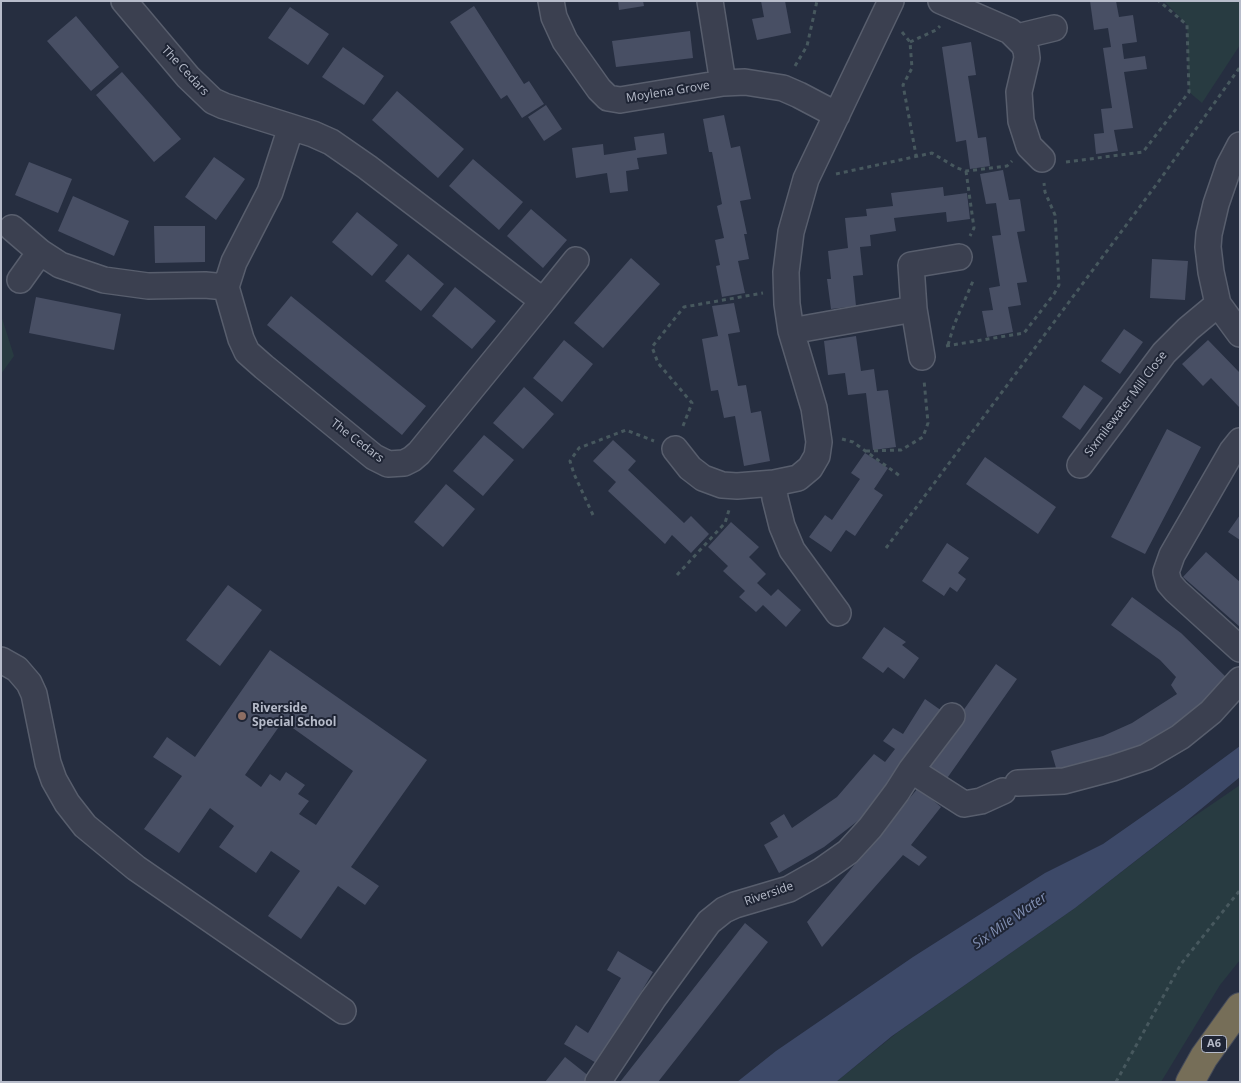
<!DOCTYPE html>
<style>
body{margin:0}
#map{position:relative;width:1241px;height:1083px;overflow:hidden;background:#262e40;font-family:"Open Sans",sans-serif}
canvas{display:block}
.frame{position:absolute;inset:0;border:2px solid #b7bcca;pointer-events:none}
</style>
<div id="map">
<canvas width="1241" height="1083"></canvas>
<div class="frame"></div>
</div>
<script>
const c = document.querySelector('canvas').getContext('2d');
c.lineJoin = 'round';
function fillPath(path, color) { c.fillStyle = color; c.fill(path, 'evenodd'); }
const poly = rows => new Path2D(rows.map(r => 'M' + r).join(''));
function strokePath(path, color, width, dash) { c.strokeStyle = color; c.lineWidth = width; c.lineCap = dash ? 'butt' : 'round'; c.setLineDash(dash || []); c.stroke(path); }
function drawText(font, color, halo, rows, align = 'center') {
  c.font = font + ' "Open Sans",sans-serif'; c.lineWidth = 4; c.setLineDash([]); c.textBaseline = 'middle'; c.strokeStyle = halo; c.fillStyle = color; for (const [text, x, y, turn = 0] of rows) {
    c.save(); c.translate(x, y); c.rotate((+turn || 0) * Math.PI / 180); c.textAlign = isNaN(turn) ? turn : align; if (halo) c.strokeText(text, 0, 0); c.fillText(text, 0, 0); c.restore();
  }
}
const green = poly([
 [1164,1,1240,1,1240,45,1202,103,1189,92,1187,25],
 [1,315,14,356,1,374],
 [1240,785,1240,960,1220,985,1161,1082,836,1082,898,1032,1075,908,1186,822]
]);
const water = poly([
 [1240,746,1240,777,1184,823,1075,908,892,1036,836,1082,737,1082,776,1051,913,957,1045,873,1103,844,1183,788]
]);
const building = poly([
 [618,1,643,1,644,6,619,10],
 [761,1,785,1,791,33,757,40,752,19,764,17],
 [1090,1,1116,1,1119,17,1133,15,1137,42,1122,44,1124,59,1145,56,1147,69,1124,72,1133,128,1114,130,1118,151,1096,154,1094,134,1104,133,1101,109,1112,108,1103,48,1111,47,1108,28,1094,30],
 [474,6,524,84,529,81,544,104,522,118,507,95,501,99,450,22],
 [290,7,329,34,308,65,268,38],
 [76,16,119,67,91,91,47,41],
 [690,31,693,58,616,67,612,41],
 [971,42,976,75,968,76,978,138,986,137,990,166,970,169,966,140,956,142,942,47],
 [343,47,384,76,364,105,322,77],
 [122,72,181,139,154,162,96,95],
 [397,91,464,149,438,178,372,120],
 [546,105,562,129,544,141,528,117],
 [724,115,731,148,740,146,751,199,740,201,747,234,744,234,749,259,738,261,745,293,722,297,716,266,720,265,715,240,724,238,717,206,722,204,712,152,709,152,703,119],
 [664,133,667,154,637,158,639,169,626,171,628,191,610,193,607,173,576,178,572,148,603,144,604,155,636,150,634,137],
 [214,157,245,179,216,220,185,197],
 [473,159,523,202,499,230,449,186],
 [29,162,72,179,58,213,15,195],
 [1003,170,1009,200,1020,199,1025,231,1017,232,1027,282,1017,283,1021,305,1008,307,1013,332,987,337,982,311,993,310,989,288,1000,286,992,236,1001,235,996,203,986,204,980,174],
 [943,187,944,196,967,193,970,219,947,222,946,212,894,218,896,231,870,235,871,246,860,247,863,275,853,276,856,306,831,309,827,279,831,279,828,251,848,248,845,218,867,216,866,209,893,206,891,193],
 [73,196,129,221,114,256,58,231],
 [531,209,567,240,543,268,507,236],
 [357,212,398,245,372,276,332,242],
 [154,226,205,226,205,262,155,263],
 [408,254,444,284,421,311,385,281],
 [631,258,660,284,603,348,574,323],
 [1152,259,1188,261,1185,300,1150,298],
 [455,287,496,321,472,349,432,316],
 [291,296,426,406,402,435,267,325],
 [36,297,121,314,114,350,29,333],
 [734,303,740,332,728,334,738,386,746,385,751,413,761,411,770,461,744,466,735,416,724,418,718,390,711,391,702,339,718,336,712,306],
 [1124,329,1143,342,1120,374,1101,361],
 [856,336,861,371,874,369,877,391,888,390,896,447,873,450,866,393,848,395,845,373,828,375,824,341],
 [564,340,593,364,562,402,533,378],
 [1208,340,1240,373,1240,408,1211,378,1203,386,1182,364],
 [1084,385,1103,398,1080,430,1062,417],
 [524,387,554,414,523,449,493,423],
 [1167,429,1201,447,1145,554,1111,537],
 [484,435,514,460,483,496,453,471],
 [613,440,636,461,628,470,684,523,691,516,709,534,691,553,672,535,665,544,608,491,616,482,593,461],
 [865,453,888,468,874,489,883,495,855,536,846,530,831,552,809,537,825,515,832,520,860,479,851,473],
 [985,457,1056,507,1038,534,966,484],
 [446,484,475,509,443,547,414,522],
 [1240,515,1240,540,1228,532],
 [731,522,759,547,749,557,766,574,757,583,771,596,778,589,801,610,786,627,763,605,756,612,739,597,745,591,723,571,728,566,708,547],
 [947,543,969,558,958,573,966,579,957,592,950,587,944,596,922,581],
 [1206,552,1240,582,1240,627,1183,577],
 [228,585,262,610,220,666,186,640],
 [1132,597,1181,633,1229,680,1194,721,1113,764,1059,778,1051,751,1103,736,1132,723,1177,694,1171,685,1176,677,1160,660,1111,625],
 [884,627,906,642,902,645,919,658,904,679,888,667,883,673,862,658],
 [270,650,427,760,351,867,379,886,365,905,338,886,301,939,268,916,300,871,271,851,256,873,219,847,234,826,210,808,179,853,144,829,182,776,153,757,167,737,195,757],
 [283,721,353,771,316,825,299,814,309,801,298,794,305,785,286,772,280,781,270,774,261,787,245,775],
 [996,664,1017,679,943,784,922,769],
 [925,699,942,711,877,801,859,820,824,847,779,873,764,845,778,837,770,823,784,814,792,828,837,797,874,754,885,762,895,749,883,741,893,728,903,734],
 [918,788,941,807,911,845,927,857,919,866,903,855,822,947,807,922],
 [745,923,768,942,658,1082,620,1082],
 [618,951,653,972,598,1064,564,1044,576,1025,588,1033,621,978,607,970],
 [565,1057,590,1077,586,1082,545,1082]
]);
const path = poly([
 [902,32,910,42,912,68,903,85,916,155],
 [910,42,936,30,940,26],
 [795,66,807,46,817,1],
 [1066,162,1143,152,1189,92,1187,25,1159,1],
 [966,171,974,228,970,236],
 [836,174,932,153,957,168,966,171,1007,166,1012,161],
 [948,345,954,325,973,281,972,278],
 [946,346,1024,333,1054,294,1059,285,1055,215,1045,192,1044,183],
 [683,426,692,403,658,363,652,347,684,307,763,293],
 [842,439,853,442,900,476],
 [866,451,901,450,923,437,928,423,924,380],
 [593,515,574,474,570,461,579,448,626,430,654,441],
 [886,548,1159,181,1240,67],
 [677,575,725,523,729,510],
 [1116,1082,1181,964,1240,890]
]);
const minor = poly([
 [124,1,188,77,213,101,224,106,291,127,313,134,331,142,367,167,543,301,419,453,412,459,404,463,388,464,374,457,264,367,247,352,241,339,226,287,234,262,270,192,291,127],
 [551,1,554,17,565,41,599,89,608,98,620,100,723,83,745,82,783,88,799,95,837,115],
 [710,1,723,83],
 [941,1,1010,31,1023,44,1026,50,1027,58,1019,92,1021,121,1029,146,1042,159],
 [1017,37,1054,28],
 [1240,145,1229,166,1216,204,1209,234,1208,247,1211,272,1218,304,1240,334],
 [12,228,40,252,60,265,104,280,148,286,205,285,226,287],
 [20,280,40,252],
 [543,301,576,260],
 [791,331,914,309],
 [922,357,914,309,911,265,959,257],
 [1240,441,1232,451,1172,555,1166,572,1169,583,1176,591,1240,649],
 [675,449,690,468,703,478,722,485,737,486,774,483,798,478,810,468,817,456,819,442,814,408,791,331,787,304,786,272,791,232,806,179,891,1],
 [1080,465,1164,353,1188,329,1218,304],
 [774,483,775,498,782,526,792,550,838,613],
 [1,660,17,669,29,683,34,694,48,763,54,780,67,803,85,826,136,868,343,1011],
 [911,770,964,804,981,801,1003,791],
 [1018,783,1064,781,1113,768,1146,757,1180,737,1211,712,1240,680],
 [598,1082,653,999,709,922,724,910,735,905,789,889,821,871,848,852,870,828,897,792,911,770,952,716]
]);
const highway = poly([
 [1190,1082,1204,1057,1240,1007]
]);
const markers = [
 [242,716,5,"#8d6e63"]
];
const shields = [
 [1214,1044,25]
];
const shieldNames = [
 ["A6",1214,1044]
];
const streetNames = [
 ["The Cedars",185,71,47],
 ["Moylena Grove",668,92,-9],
 ["Sixmilewater Mill Close",1126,404,-53],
 ["The Cedars",357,441,37],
 ["Riverside",769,894,-19]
];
const poiNames = [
 ["Riverside",252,709],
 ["Special School",252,723]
];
const waterNames = [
 ["Six Mile Water",1010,921,-35]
];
fillPath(green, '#283b41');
fillPath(water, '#3d4968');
fillPath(building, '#484f64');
strokePath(minor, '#585e6d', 28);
strokePath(highway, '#454b5a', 30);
strokePath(path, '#47585e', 3, [4, 4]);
strokePath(minor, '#3b4050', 25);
strokePath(highway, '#766e58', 28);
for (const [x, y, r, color] of markers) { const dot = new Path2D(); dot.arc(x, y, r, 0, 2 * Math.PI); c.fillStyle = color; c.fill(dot); strokePath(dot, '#1f2535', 2); }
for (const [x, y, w] of shields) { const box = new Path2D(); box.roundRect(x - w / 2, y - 8.5, w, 17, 4); c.fillStyle = '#1f2535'; c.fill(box); strokePath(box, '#b7bcca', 1); }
drawText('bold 11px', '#b7bcca', null, shieldNames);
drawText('12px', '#b7bcca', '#1f2535', streetNames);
drawText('bold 12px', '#b7bcca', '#1f2535', poiNames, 'left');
drawText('italic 14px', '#808eb1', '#1f2535', waterNames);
</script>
